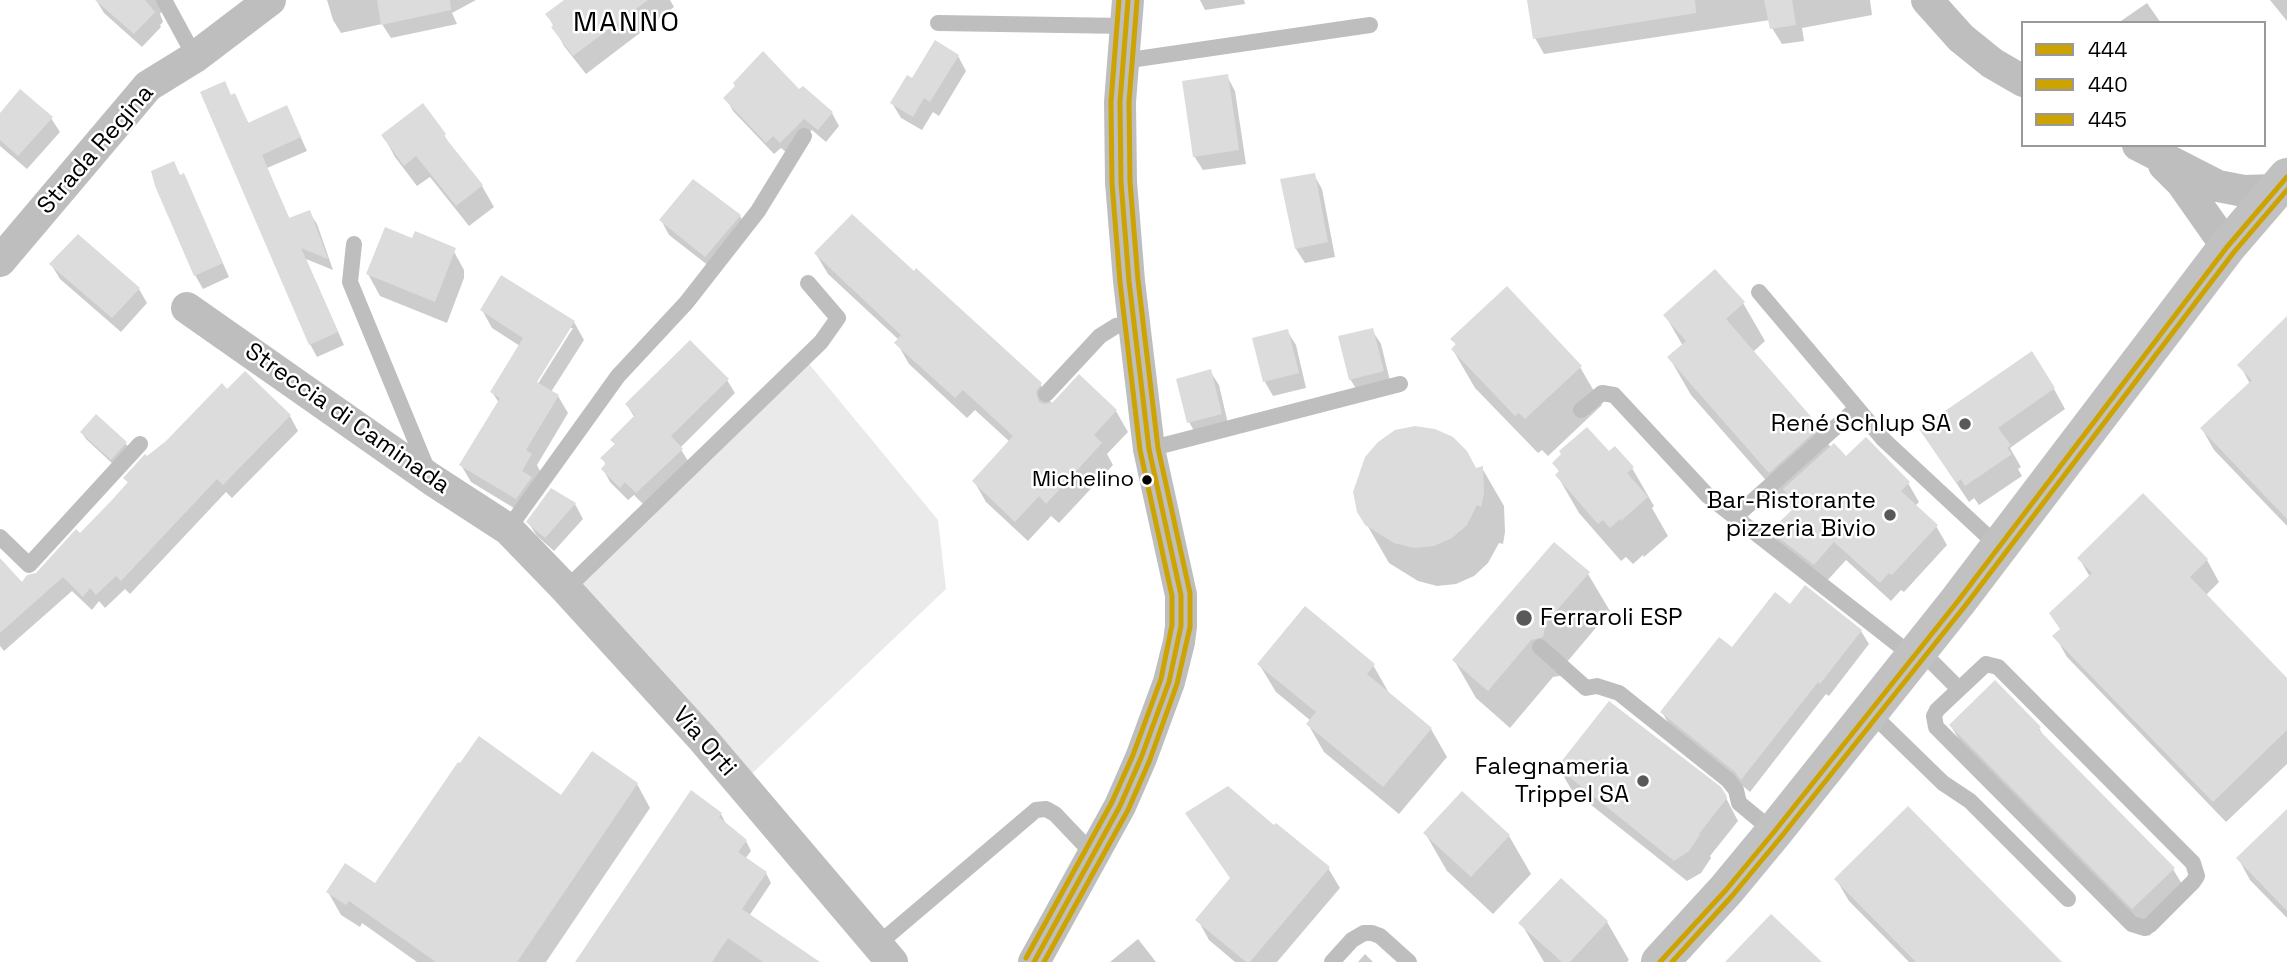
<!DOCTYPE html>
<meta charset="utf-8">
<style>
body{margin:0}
#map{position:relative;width:2287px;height:962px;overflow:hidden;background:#fff;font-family:"Space Grotesk",sans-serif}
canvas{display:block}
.legend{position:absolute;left:2021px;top:21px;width:245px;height:126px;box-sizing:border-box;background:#fff;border:2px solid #999;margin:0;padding:9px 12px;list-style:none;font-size:21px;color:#000}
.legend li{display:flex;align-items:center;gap:14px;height:35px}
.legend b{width:35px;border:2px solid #999}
</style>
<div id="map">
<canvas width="2287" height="962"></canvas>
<ul class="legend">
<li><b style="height:9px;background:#cca300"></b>444</li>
<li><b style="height:9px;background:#cca300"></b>440</li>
<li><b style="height:9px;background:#cca300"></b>445</li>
</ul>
</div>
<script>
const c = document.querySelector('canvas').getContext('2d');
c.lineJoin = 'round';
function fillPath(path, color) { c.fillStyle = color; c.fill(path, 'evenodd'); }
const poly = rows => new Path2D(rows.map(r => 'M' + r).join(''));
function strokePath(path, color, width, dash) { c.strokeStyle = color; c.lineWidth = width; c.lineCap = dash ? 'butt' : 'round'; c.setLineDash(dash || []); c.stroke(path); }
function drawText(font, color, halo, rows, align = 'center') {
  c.font = font + ' "Space Grotesk",sans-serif'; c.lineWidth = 5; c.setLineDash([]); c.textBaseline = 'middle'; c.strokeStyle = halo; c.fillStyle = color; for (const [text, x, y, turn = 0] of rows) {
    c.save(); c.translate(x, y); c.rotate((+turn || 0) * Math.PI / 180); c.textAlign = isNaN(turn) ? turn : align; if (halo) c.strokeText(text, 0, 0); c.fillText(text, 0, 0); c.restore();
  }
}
const green = poly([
 [805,359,938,520,946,589,741,784,566,589]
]);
const shadow = poly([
 [96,0,160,0,164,8,160,14,163,22,160,25,161,27,142,47,104,13],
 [327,0,476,0,452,13,457,24,391,38,382,24,341,33,333,20],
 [567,0,670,0,674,7,586,74,564,46,547,14],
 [1200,0,1244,0,1245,4,1205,10],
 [1529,0,1870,0,1872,15,1802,28,1804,41,1782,44,1772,28,1770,20,1544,54,1535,38],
 [2270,0,2287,0,2287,21],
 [2147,3,2161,23,2118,23],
 [958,56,966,71,939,116,933,112,922,130,901,118,892,103,913,80],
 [1227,76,1235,91,1246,164,1203,170,1194,156],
 [799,92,832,113,839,126,826,142,812,130,788,154,781,148,774,154,733,111,726,98],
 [234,95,249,124,287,107,307,151,267,168,290,220,309,212,317,224,333,270,306,259,344,345,317,357,310,344,232,97],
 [0,115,51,118,60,132,27,169,0,146],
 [383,135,444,135,453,150,482,186,494,207,469,226,430,177,417,186,395,157],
 [184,175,229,277,203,289,195,275,181,176],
 [1314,175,1322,189,1335,257,1305,263,1296,249,1282,181],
 [740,216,748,231,714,270,669,235,661,220],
 [413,240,452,248,464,270,464,278,447,323,380,296,368,274],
 [816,254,1040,384,1052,404,1116,411,1128,432,1107,454,1113,465,1059,523,1051,516,1028,541,986,502,974,481,1010,442,975,410,967,418,909,364,897,343,899,340,828,274],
 [51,264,139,289,147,303,121,332,60,279],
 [1743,303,1765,341,1753,352,1819,428,1831,448,1846,459,1908,483,1919,502,1915,506,1936,526,1947,545,1904,592,1901,590,1891,601,1846,560,1825,583,1783,550,1772,532,1793,511,1691,395,1669,357,1683,346,1665,315],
 [482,310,574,322,584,340,551,392,558,396,568,413,537,465,541,473,527,516,471,482,461,465,499,403,492,392,520,346,492,328],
 [569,328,573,328,534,390,531,388],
 [2287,319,2287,526,2214,450,2202,429,2250,384,2240,365],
 [1372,330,1381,344,1391,385,1359,393,1350,379],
 [1287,331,1296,345,1306,388,1273,396,1265,382,1254,339],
 [1453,339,1580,367,1602,405,1548,456,1542,450,1538,453,1475,388,1453,350,1457,346],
 [1210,371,1219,385,1229,428,1197,436,1189,422],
 [245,374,290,416,298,431,232,498,226,492,130,594,125,589,105,608,99,601,92,610,72,591,4,651,0,646,0,572,22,584,37,574,80,535,129,484,125,478,227,392],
 [727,380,735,393,680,448,690,464,645,506,634,495,628,500,610,482,603,469,606,465,603,459,616,446,613,440,635,418,627,405],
 [2054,389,2065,409,2010,448,2021,467,2018,469,2022,476,1979,505,1974,498,1969,502,1921,430],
 [96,417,126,444,130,450,115,466,86,439,82,433],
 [1609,454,1632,468,1654,506,1652,508,1668,536,1644,557,1643,555,1633,564,1626,557,1621,561,1579,513,1557,475,1560,473,1554,463],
 [1482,468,1504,506,1505,532,1503,544,1499,543,1488,563,1474,576,1456,584,1437,586,1418,581,1389,563,1359,511],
 [551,490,575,504,583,519,554,551,537,536,528,522],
 [2143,496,2207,560,2219,582,2205,596,2287,681,2287,764,2226,822,2067,657,2055,636,2061,630,2090,577,2079,558],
 [1588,574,1610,611,1567,662,1565,675,1553,677,1510,728,1476,698,1454,660],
 [1805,588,1861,631,1869,644,1829,696,1826,694,1750,792,1670,726,1662,712,1732,650,1791,606],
 [1259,664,1373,665,1389,693,1431,729,1447,757,1399,814,1324,752,1308,724,1311,721,1276,692],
 [1951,726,2039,728,2047,742,2173,869,2189,896,2149,936,1967,753],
 [1559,768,1725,796,1738,821,1710,856,1711,858,1701,873,1687,881,1571,789],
 [637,784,650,808,546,962,417,962,362,923,360,927,341,915,328,892,375,885,562,797],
 [2287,811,2287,918,2250,880,2238,858],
 [721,814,726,824,746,841,751,851,745,859,766,873,771,883,749,916,817,962,577,962],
 [1188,814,1274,827,1328,868,1340,888,1277,962,1235,962,1209,940,1198,920,1231,879],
 [1425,833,1509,836,1531,874,1493,914,1447,871],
 [1836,879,2059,962,1909,962,1849,901],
 [1607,922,1629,960,1627,962,1544,962,1521,923],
 [1138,939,1156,962,1110,962],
 [1365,954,1373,962,1358,962]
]);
const building = poly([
 [95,0,145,0,155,12,134,34],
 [377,0,450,0,451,10,381,25],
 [564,0,648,0,573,56,551,27,554,25,545,14],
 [1527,0,1695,0,1696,13,1533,39],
 [1764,0,1792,0,1796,25,1770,29],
 [935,40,959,55,930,102,924,98,913,117,890,103,907,75,912,78],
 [763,51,799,89,803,86,833,112,818,130,804,119,780,143,773,136,766,143,723,98,735,86,733,83],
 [1228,74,1239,150,1193,157,1182,81],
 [225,81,231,95,235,93,248,123,287,105,301,137,262,155,289,218,310,210,328,259,301,248,338,332,309,345,200,92],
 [20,89,53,117,18,156,0,140,0,113],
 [423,103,446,134,444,136,483,185,456,206,416,156,404,166,381,135],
 [174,161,180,175,184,173,223,263,194,276,155,186,151,171],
 [1315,173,1328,242,1295,249,1280,179],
 [693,179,741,215,705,257,659,220],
 [852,214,914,271,916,268,1042,383,1036,392,1039,402,1044,404,1053,402,1079,374,1117,410,1094,435,1102,443,1046,504,1039,496,1015,522,972,481,1013,436,963,390,955,398,894,343,901,335,814,253],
 [385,227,412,238,415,231,456,248,435,302,366,274],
 [78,234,140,288,112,318,49,264],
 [1715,269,1745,302,1726,319,1820,427,1769,473,1667,357,1686,341,1663,315],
 [501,275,575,321,537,382,559,395,526,450,532,454,522,471,532,477,516,499,459,465,500,398,490,392,523,338,480,310],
 [1507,286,1582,366,1525,419,1519,413,1515,416,1451,349,1456,344,1450,339],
 [2287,316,2287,519,2200,428,2252,380,2237,365],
 [1373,328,1384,371,1349,380,1338,336],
 [1288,329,1299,373,1263,382,1252,338],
 [690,340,729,379,671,436,683,449,636,493,625,482,620,488,601,469,606,463,600,458,615,444,610,440,635,415,625,404],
 [2032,351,2055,388,1998,428,2011,445,2007,448,2012,454,1965,486,1961,479,1956,483,1919,429],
 [1211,369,1222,414,1187,423,1176,379],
 [245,371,291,415,223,485,217,479,121,581,116,576,96,595,90,588,83,597,63,577,0,633,0,558,22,582,27,575,36,573,76,529,80,533,112,500,128,482,123,478,145,454,147,456,166,441,222,383,227,389],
 [96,414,127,442,111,460,80,432],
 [1415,426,1435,429,1453,437,1467,451,1476,468,1483,466,1484,493,1481,507,1477,505,1467,525,1452,538,1434,546,1414,548,1394,543,1365,525,1357,512,1353,492,1365,457,1378,442,1395,430],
 [1587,427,1609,451,1615,446,1634,467,1627,473,1648,497,1621,521,1620,519,1610,528,1603,520,1598,524,1555,475,1559,471,1552,463,1561,454,1559,451],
 [1866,437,1910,482,1901,491,1938,525,1892,575,1889,573,1880,583,1834,542,1814,565,1770,531,1797,505,1783,489,1834,443,1846,456],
 [551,488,576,503,545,538,526,522],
 [2143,493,2208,559,2190,577,2287,678,2287,730,2213,802,2052,636,2060,629,2049,613,2092,573,2077,558],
 [1554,542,1590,572,1546,623,1543,637,1531,640,1488,691,1452,660],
 [1805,585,1862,630,1820,684,1818,682,1741,780,1735,772,1660,712,1719,637,1732,647,1775,592,1790,604],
 [1305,606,1375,664,1367,674,1432,728,1383,787,1306,724,1316,712,1257,664],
 [1995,680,2041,727,2038,729,2175,868,2132,909,1949,725],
 [1609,701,1721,787,1726,795,1727,798,1699,834,1700,835,1689,851,1674,861,1557,767],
 [479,736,561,795,592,751,638,783,517,962,436,962,349,901,346,905,326,892,345,863,375,883,458,762,460,763],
 [1228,786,1274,825,1276,823,1330,867,1250,962,1246,962,1195,920,1230,878,1185,813],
 [691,790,722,813,719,817,747,840,738,852,767,872,742,909,820,962,763,962,728,938,712,962,575,962],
 [1462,791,1510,835,1471,877,1423,833],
 [1908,806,2062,962,1916,962,1834,879],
 [2287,809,2287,911,2236,858],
 [1561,878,1608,921,1570,962,1562,962,1518,923],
 [1771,914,1822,962,1725,962]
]);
const lane = poly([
 [164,0,195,57],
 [938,23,1125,26],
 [1123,61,1370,25],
 [354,244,350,282,428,471],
 [1759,292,1884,440,1999,547],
 [1046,394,1100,336,1116,326,1134,323],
 [1581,410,1602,393,1614,395,1708,496,1914,657],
 [1149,449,1400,384],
 [1735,517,1857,408],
 [508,529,618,376,686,303,758,211,804,136],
 [0,537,29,565,140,444],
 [566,589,821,342,838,318,808,283],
 [1540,647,1586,688,1597,686,1619,693,1728,780,1736,790,1739,803,1774,832],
 [1920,650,1959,689],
 [1986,664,1998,667,2193,863,2197,876,2193,882,2150,925,2145,928,2132,924,1936,727,1934,716,1937,710,1986,664],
 [1870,712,1943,783,1970,801,2068,899],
 [877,945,1036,810,1046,809,1055,814,1094,855],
 [1332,962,1352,940,1364,933,1372,933,1380,936,1409,962]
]);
const street = poly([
 [1927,0,1961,38,1992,63,2023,81],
 [2138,145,2218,186,2244,191,2275,190],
 [2164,165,2182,183,2227,247],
 [0,261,148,86,195,57,270,0],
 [187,308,431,479,508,529,566,589,701,737,892,962],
 [1034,962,1120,806,1141,758,1169,682,1179,642,1181,626,1181,595,1149,449,1129,281,1121,182,1120,102,1128,0]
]);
const secondary = poly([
 [1660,962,1726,890,1774,832,1958,601,2227,247,2287,177]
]);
const bus1 = poly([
 [1034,962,1120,806,1141,758,1169,682,1181,626,1181,595,1149,449,1129,281,1121,182,1120,102,1128,0],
 [1660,962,1726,890,1774,832,1958,601,2227,247,2287,177]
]);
const bus2 = poly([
 [1044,962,1128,810,1149,762,1177,684,1190,627,1190,593,1158,448,1138,280,1130,182,1129,102,1137,1],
 [1672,962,1732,896,1781,837,1965,606,2234,252,2287,190]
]);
const bus3 = poly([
 [1026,958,1112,802,1133,755,1161,679,1172,625,1172,596,1140,450,1120,282,1112,183,1111,102,1119,0]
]);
const markers = [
 [1965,424,7,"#595959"],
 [1147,480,6,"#000"],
 [1890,515,7,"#595959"],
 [1524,618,9,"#595959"],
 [1643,781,7,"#595959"]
];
const busNames = [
 ["Michelino",1134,480]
];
const streetNames = [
 ["Strada Regina",96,150,-49],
 ["Streccia di Caminada",347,419,35],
 ["Via Orti",704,742,49]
];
const poiNames = [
 ["René Schlup SA",1951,424],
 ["Bar-Ristorante",1876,501],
 ["pizzeria Bivio",1876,529],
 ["Ferraroli ESP",1540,618,"left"],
 ["Falegnameria",1629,767],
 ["Trippel SA",1629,795]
];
const quarterNames = [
 ["MANNO",627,23]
];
fillPath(green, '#eaeaea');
fillPath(shadow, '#0003');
fillPath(building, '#dcdcdc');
strokePath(lane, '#bebebe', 16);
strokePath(street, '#bebebe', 32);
strokePath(secondary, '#c1c1c1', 38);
strokePath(bus1, '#cca300', 5);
strokePath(bus2, '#cca300', 5);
strokePath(bus3, '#cca300', 5);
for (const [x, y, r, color] of markers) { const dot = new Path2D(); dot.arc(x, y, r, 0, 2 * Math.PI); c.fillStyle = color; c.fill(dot); strokePath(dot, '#fff', 2.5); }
drawText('22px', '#000', '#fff', busNames, 'right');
drawText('24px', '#000', '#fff', streetNames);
drawText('24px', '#000', '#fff', poiNames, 'right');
c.letterSpacing = '2px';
drawText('28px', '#000', '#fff', quarterNames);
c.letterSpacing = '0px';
</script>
